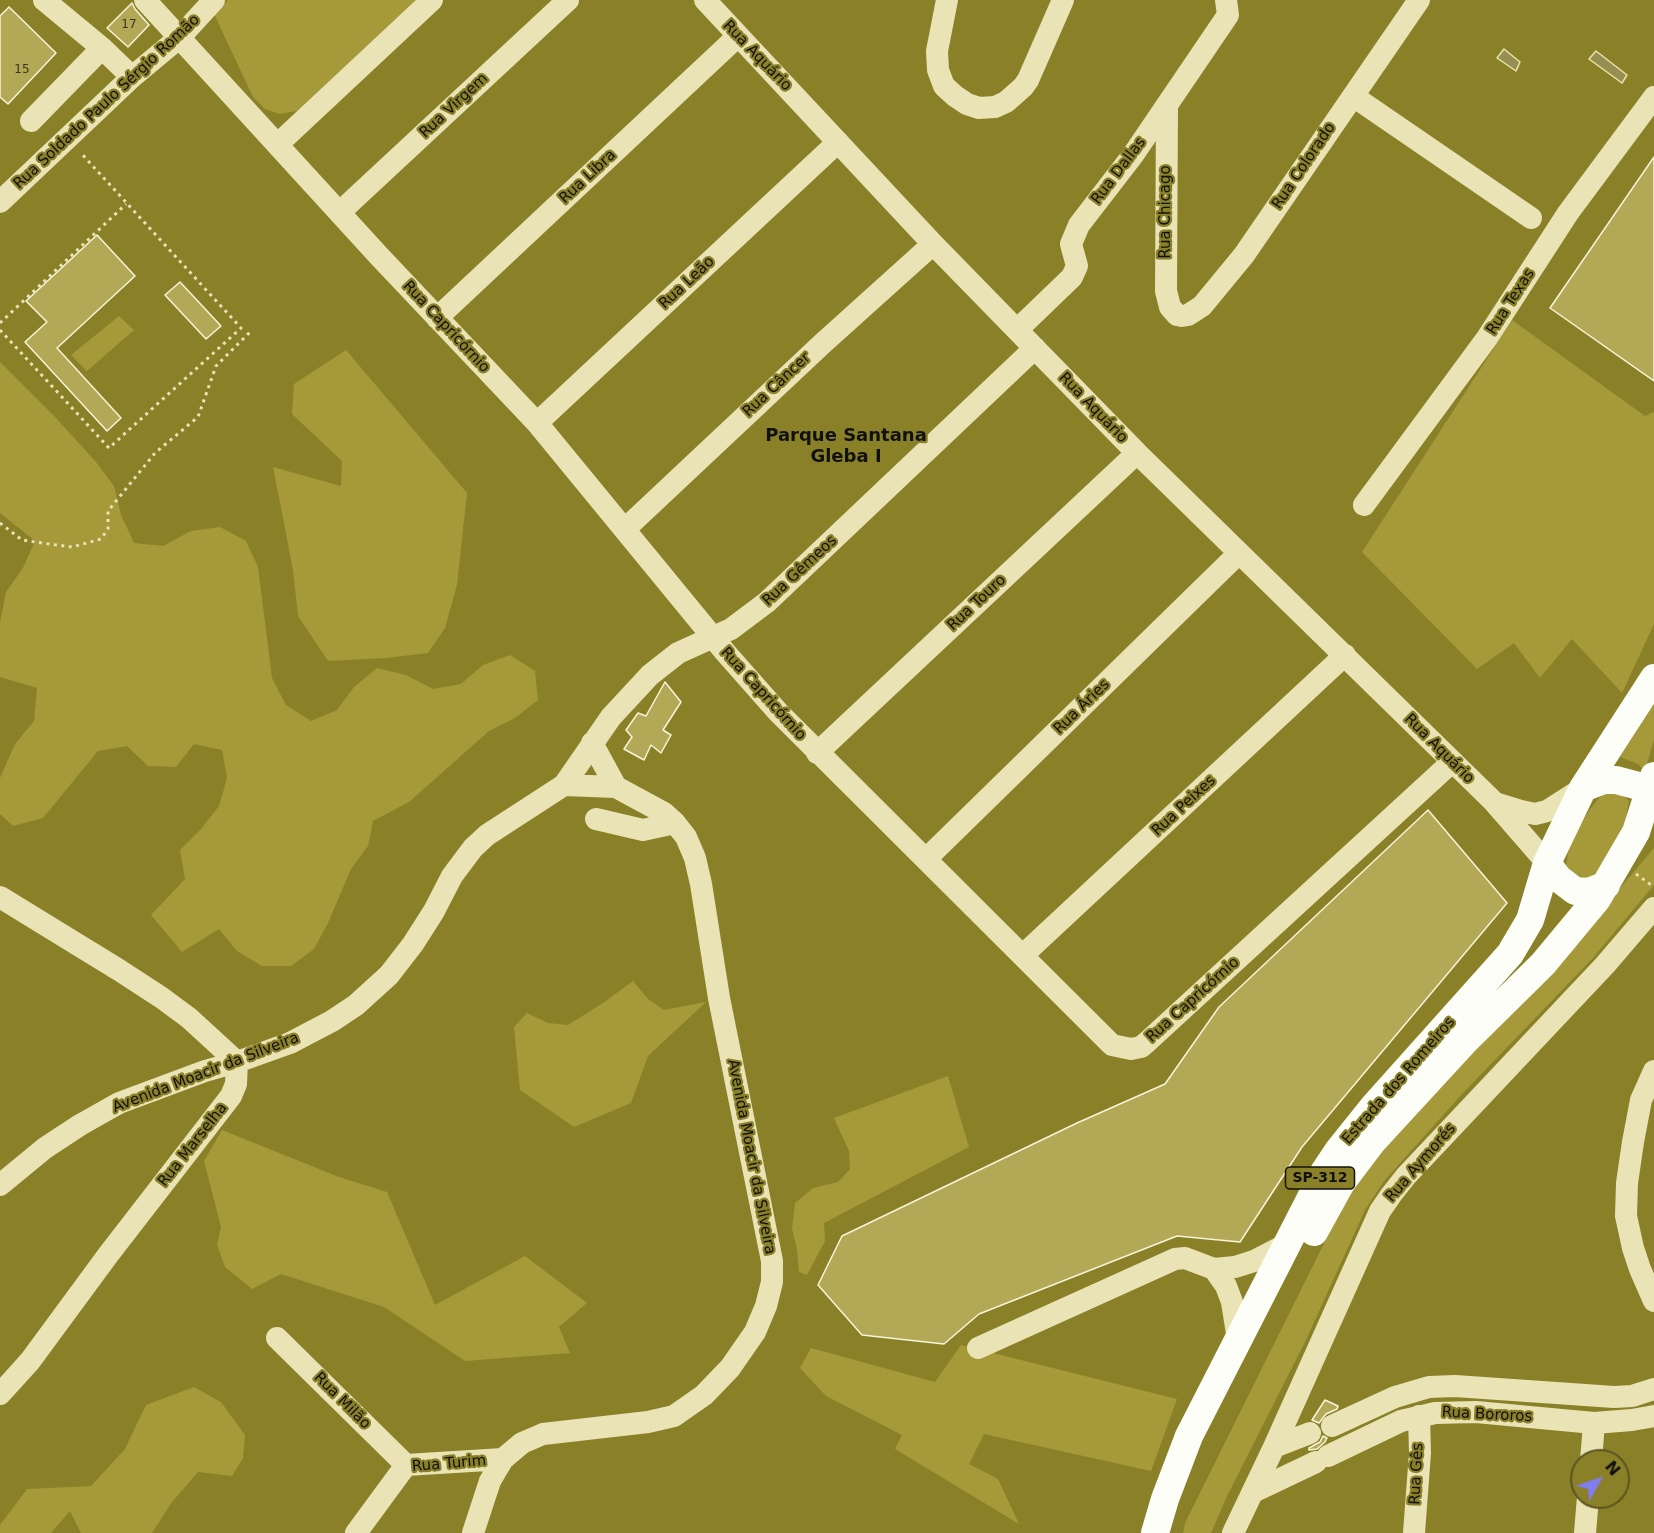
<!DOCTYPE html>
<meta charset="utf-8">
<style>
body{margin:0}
#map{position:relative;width:1654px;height:1533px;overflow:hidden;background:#8a8028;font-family:"DejaVu Sans",sans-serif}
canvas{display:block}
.north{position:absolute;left:1570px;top:1449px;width:60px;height:60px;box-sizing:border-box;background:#8a8028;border:2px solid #5a541f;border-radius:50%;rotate:50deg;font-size:16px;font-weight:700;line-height:24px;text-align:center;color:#111}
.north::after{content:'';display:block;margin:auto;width:21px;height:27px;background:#827cf1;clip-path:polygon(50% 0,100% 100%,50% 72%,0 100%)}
</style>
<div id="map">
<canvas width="1654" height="1533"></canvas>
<div class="north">N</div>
</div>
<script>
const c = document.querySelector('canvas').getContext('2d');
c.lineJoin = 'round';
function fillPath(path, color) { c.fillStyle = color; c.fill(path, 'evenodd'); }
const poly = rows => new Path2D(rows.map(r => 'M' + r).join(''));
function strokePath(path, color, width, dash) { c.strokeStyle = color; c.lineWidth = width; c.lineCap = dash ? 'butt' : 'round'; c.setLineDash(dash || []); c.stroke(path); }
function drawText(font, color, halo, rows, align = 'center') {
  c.font = font + ' "DejaVu Sans",sans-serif'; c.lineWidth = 4.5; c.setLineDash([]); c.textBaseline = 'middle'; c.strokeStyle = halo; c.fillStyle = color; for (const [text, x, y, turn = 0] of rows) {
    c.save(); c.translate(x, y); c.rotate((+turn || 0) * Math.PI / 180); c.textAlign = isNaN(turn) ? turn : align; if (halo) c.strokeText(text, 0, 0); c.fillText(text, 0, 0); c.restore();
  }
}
const green = poly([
 [228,0,416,0,297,111,280,114,265,109,253,97,214,14],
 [119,316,134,330,87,371,71,355],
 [1512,320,1645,416,1654,412,1654,624,1622,693,1572,639,1540,678,1514,643,1477,669,1362,552],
 [346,350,467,493,457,585,445,628,428,653,386,658,328,661,298,616,293,570,273,467,341,486,342,461,292,414,294,384],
 [0,362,56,418,96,462,114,486,121,515,134,543,163,546,191,531,220,527,246,541,258,567,272,678,286,705,311,721,337,710,354,687,377,668,406,675,433,689,461,684,483,665,510,655,535,671,538,700,515,718,489,731,409,802,373,821,368,846,351,869,328,923,314,949,291,966,262,966,237,951,219,929,182,952,151,915,185,879,180,850,201,829,219,806,227,778,222,750,194,744,176,767,148,766,127,746,98,751,43,818,13,826,0,814,0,778,15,744,34,721,37,688,0,677,0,622,6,592,23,568,35,541,0,513],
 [1654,704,1654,739,1645,771,1638,764,1620,757],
 [1611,791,1622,794,1629,801,1625,822,1601,869,1589,879,1580,880,1566,866,1568,853,1577,830,1591,808,1600,797],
 [1654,848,1654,885,1592,959,1463,1093,1384,1181,1365,1210,1305,1342,1227,1496,1211,1533,1183,1533,1185,1523,1363,1165,1593,920],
 [633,981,648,999,664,1010,706,1002,648,1056,631,1103,574,1127,520,1090,514,1027,527,1013,548,1023,568,1025,603,1003],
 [948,1076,969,1147,824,1223,825,1241,807,1275,799,1272,797,1250,792,1228,795,1203,813,1188,838,1182,850,1169,849,1151,834,1118],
 [222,1130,339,1177,387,1192,435,1305,525,1256,587,1303,559,1327,570,1353,465,1361,384,1307,281,1274,252,1289,225,1267,217,1245,221,1227,204,1161],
 [961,1345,1177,1399,1151,1471,984,1434,969,1464,998,1479,1019,1524,895,1449,902,1435,826,1396,800,1368,811,1348,935,1382],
 [194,1387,221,1402,245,1435,243,1458,232,1476,198,1472,172,1502,152,1533,81,1533,70,1511,51,1533,0,1533,0,1525,27,1489,91,1486,125,1449,146,1405]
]);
const water = poly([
 [1504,49,1520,62,1516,71,1497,58,1504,49],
 [1596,51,1627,75,1622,83,1589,59,1596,51]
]);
const building = poly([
 [132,3,135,9,149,25,128,47,107,28,132,3],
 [9,7,56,53,8,104,0,97,0,16,9,7],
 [1654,157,1654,381,1550,308,1654,157],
 [97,235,135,276,57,348,121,418,107,431,25,342,47,322,26,301,97,235],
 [180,282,221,326,206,339,165,295,180,282],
 [665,682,681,702,663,730,671,735,661,753,651,745,644,760,624,749,632,737,626,730,638,713,646,716,665,682],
 [1428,810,1507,903,1302,1147,1240,1242,1177,1236,979,1314,944,1344,862,1335,818,1285,842,1236,1077,1123,1165,1084,1219,1007,1428,810],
 [1325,1400,1338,1406,1337,1409,1326,1414,1319,1423,1312,1420,1325,1400],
 [1323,1436,1327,1438,1325,1442,1317,1449,1309,1450,1309,1448,1320,1442,1323,1436]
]);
const path = poly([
 [0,323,126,204],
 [0,330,109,448,241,328,80,152],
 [0,523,22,540,49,544,72,547,101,539,108,529,108,511,155,453,198,417,216,366,251,331],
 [1636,874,1654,887]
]);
const minor = poly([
 [44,0,102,48,132,77],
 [145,0,379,256,537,423,725,652,778,712,1112,1045,1131,1049,1141,1047,1147,1042,1452,762],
 [705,0,933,244,1137,453,1494,802,1547,863],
 [947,0,937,51,938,70,944,86,955,96,967,104,979,108,995,107,1006,102,1023,87,1028,80,1063,0],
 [1353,96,1531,218],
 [1167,106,1166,291,1170,307,1177,315,1182,316,1188,315,1202,306,1244,255,1419,0],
 [31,121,102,48],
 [278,144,432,0],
 [0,202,132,77,180,37,214,0],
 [340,212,568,0],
 [437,318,738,36],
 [1017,330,1072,277,1077,266,1071,244,1079,225,1133,155,1228,15,1226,0],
 [537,423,838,142],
 [1364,505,1487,338,1568,213,1654,97],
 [625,529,822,344,933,244],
 [592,743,616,787],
 [817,753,1137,453],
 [564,785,611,717,650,675,678,653,731,629,767,602,1035,348],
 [1495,803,1521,811,1535,814,1547,811,1583,788],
 [596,819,643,830,675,823],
 [926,859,1238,554],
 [0,897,119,970,162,998,189,1018,237,1062,236,1084,231,1096,108,1255,30,1361,0,1394],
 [1023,955,1345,655],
 [1654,1071,1641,1100,1633,1142,1627,1183,1626,1216,1633,1248,1640,1269,1654,1301],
 [0,1185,45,1148,80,1125,119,1103,205,1071,237,1062,290,1043,332,1021,356,1005,389,975,413,944,434,911,452,876,473,848,487,835,564,785,616,787,664,813,675,823,686,837,695,858,701,884,719,998,772,1261,772,1282,766,1306,755,1332,730,1368,704,1395,674,1416,648,1422,543,1434,522,1443,503,1459,490,1481,473,1533],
 [1214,1269,1235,1267,1254,1261,1285,1245],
 [277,1338,406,1465],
 [978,1348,1175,1259,1185,1258,1214,1269,1226,1286,1232,1302,1238,1340],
 [1332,1426,1395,1397,1429,1387,1455,1386,1614,1397,1632,1396,1654,1389],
 [1274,1447,1310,1433],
 [1328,1456,1401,1421,1435,1413,1476,1412,1594,1423,1632,1420,1654,1416],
 [1591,1461,1594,1423],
 [1253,1492,1316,1462],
 [356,1533,406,1465,503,1459],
 [1233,1533,1274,1447,1380,1211,1391,1195,1406,1176,1605,965,1654,908],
 [1414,1533,1420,1453,1419,1416],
 [1585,1533,1588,1497]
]);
const major = poly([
 [1583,788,1604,780,1616,780,1650,789],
 [1547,863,1558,878,1575,891,1589,892,1606,885],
 [1314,1232,1341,1183,1372,1142,1465,1041,1543,964,1597,899,1636,832,1654,776],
 [1155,1533,1165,1499,1189,1436,1324,1172,1338,1151,1374,1106,1510,954,1530,920,1547,863,1583,788,1654,678]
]);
const numberNames = [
 ["17",129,25],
 ["15",22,70]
];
const shields = [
 [1320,1178,69]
];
const shieldNames = [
 ["SP-312",1320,1178]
];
const streetNames = [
 ["Rua Aquário",757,56,46],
 ["Rua Soldado Paulo Sérgio Romão",107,102,-43],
 ["Rua Virgem",454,106,-43],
 ["Rua Colorado",1304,166,-56],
 ["Rua Dallas",1119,171,-53],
 ["Rua Libra",588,177,-43],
 ["Rua Chicago",1166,212,-90],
 ["Rua Leão",687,283,-43],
 ["Rua Texas",1511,302,-57],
 ["Rua Capricórnio",446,327,47],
 ["Rua Câncer",777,385,-43],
 ["Rua Aquário",1093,408,46],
 ["Rua Gêmeos",800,571,-43],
 ["Rua Touro",977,603,-43],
 ["Rua Capricórnio",763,694,48],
 ["Rua Áries",1082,707,-44],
 ["Rua Aquário",1439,749,45],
 ["Rua Peixes",1184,806,-43],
 ["Rua Capricórnio",1193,1000,-42],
 ["Avenida Moacir da Silveira",206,1073,-21],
 ["Estrada dos Romeiros",1399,1081,-49],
 ["Rua Marselha",193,1145,-52],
 ["Avenida Moacir da Silveira",751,1157,79],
 ["Rua Aymorés",1421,1163,-49],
 ["Rua Milão",342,1401,45],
 ["Rua Bororos",1487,1415,3],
 ["Rua Turim",449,1464,-5],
 ["Rua Gês",1417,1474,-87]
];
const quarterNames = [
 ["Parque Santana",846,436],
 ["Gleba I",846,457]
];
fillPath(green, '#a5993a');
fillPath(water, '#968f51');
strokePath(water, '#eae2ab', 1.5);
fillPath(building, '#b2a855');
strokePath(building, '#f7f4da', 1.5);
strokePath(path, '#e9e3b6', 3, [3, 4.5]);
strokePath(minor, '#e9e3b6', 22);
strokePath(major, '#fefef9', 28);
drawText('12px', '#393722', null, numberNames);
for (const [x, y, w] of shields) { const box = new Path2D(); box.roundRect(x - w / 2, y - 11, w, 22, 4.5); c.fillStyle = '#8a8028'; c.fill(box); strokePath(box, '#111', 1.5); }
drawText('bold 14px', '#111', null, shieldNames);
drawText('15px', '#111', '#8a8028', streetNames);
drawText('bold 18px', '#111', '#8a8028', quarterNames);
</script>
